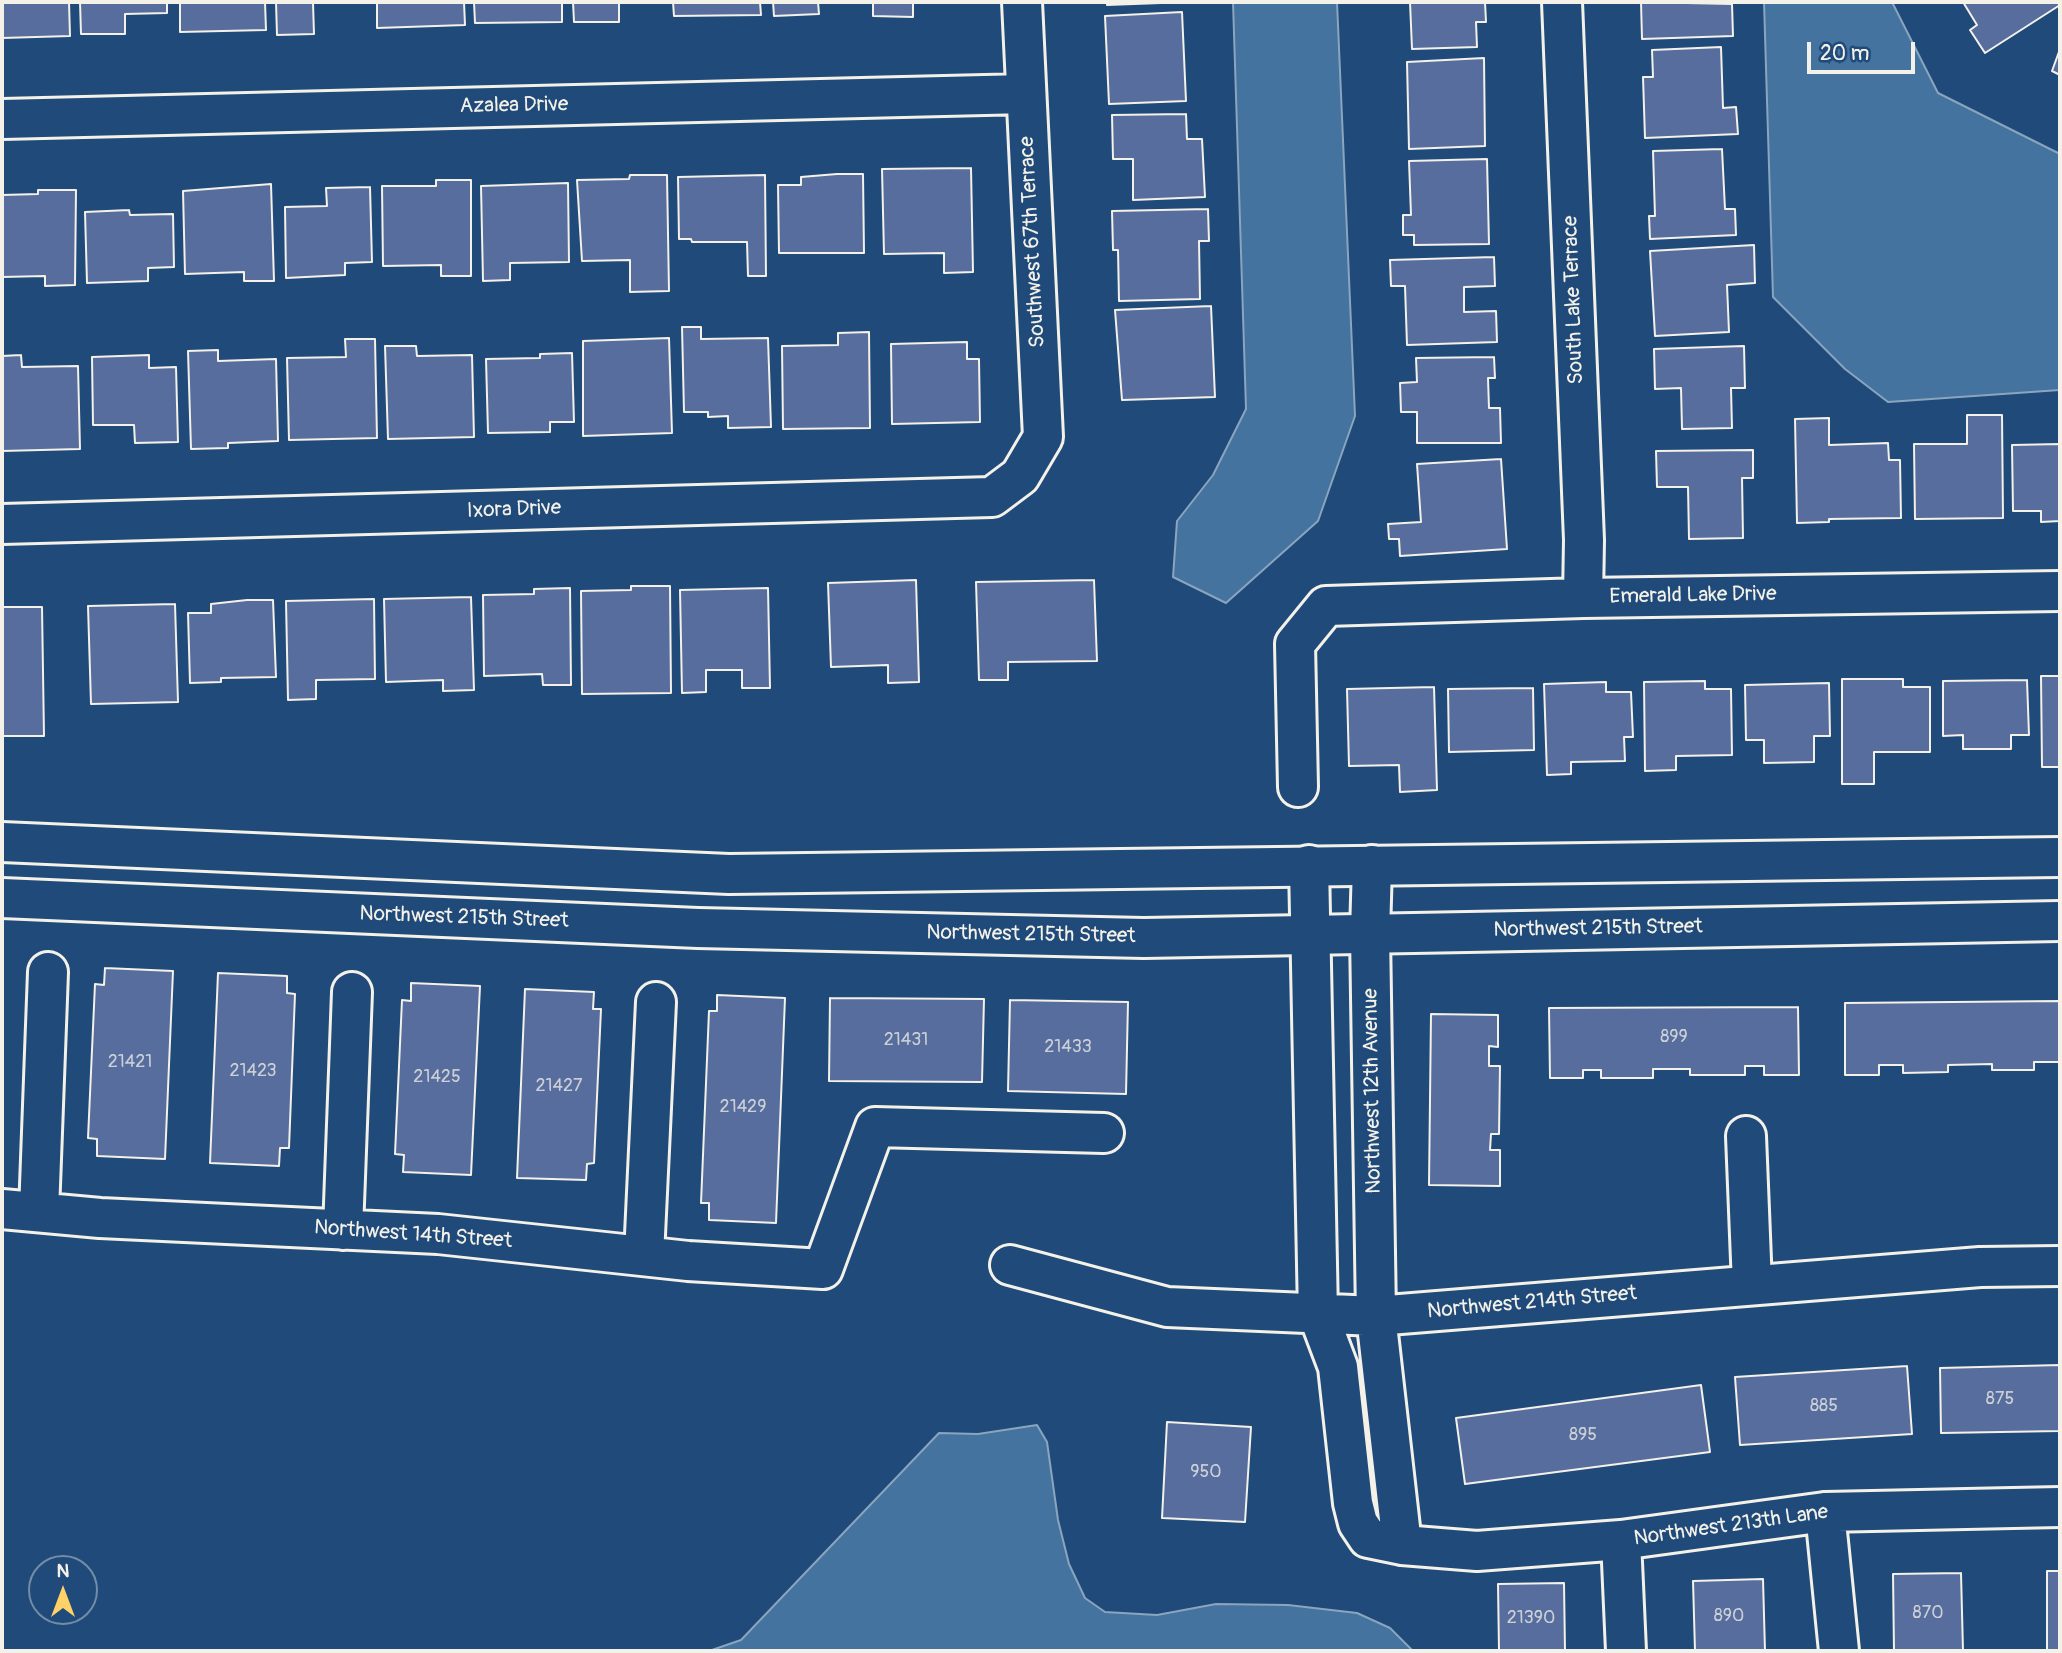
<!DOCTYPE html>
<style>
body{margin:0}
#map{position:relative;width:2062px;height:1653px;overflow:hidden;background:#1f4a7a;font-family:Pangolin,sans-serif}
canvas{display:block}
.frame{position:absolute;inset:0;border:4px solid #f4f1e8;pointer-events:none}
.north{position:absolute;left:28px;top:1555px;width:70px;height:70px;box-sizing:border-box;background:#1f4a7a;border:2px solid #748da6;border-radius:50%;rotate:0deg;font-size:19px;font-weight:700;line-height:28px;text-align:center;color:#f4f1e8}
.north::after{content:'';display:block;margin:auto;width:24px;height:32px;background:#ffd166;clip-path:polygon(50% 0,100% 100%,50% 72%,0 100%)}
.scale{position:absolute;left:1807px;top:42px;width:108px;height:32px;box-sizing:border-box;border:4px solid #f4f1e8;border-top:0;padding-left:9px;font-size:21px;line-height:24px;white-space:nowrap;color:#f4f1e8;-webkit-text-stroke:5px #1f4a7a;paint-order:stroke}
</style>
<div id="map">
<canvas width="2062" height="1653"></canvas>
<div class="frame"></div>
<div class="north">N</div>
<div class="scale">20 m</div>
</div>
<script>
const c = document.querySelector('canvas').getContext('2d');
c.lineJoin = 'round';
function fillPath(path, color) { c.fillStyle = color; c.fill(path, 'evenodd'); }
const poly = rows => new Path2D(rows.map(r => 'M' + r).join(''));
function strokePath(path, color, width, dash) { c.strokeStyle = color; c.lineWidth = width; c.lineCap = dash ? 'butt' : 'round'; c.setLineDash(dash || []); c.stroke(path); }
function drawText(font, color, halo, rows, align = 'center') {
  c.font = font + ' Pangolin,sans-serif'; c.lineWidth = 5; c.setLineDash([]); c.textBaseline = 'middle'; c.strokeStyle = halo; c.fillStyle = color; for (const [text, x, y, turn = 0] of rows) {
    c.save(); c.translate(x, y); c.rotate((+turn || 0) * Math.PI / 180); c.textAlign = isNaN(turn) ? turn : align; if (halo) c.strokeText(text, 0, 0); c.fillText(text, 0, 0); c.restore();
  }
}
const water = poly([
 [1233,2,1337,2,1355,416,1318,521,1226,603,1173,577,1177,521,1213,475,1246,409,1233,2],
 [1764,2,1892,2,1938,93,2060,154,2060,390,1888,402,1845,369,1773,297,1764,2],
 [1037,1425,1047,1442,1058,1520,1069,1564,1085,1598,1105,1612,1157,1615,1216,1604,1288,1605,1357,1613,1390,1628,1413,1651,709,1651,741,1640,939,1433,978,1434,1037,1425]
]);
const building = poly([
 [2,2,69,2,70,36,2,38,2,2],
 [80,2,167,2,167,13,125,14,125,34,81,34,80,2],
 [180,2,265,2,266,30,180,32,180,2],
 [276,2,364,2,313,3,314,34,277,35,276,2],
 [377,2,464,2,465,25,377,28,377,2],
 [474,2,562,2,562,22,475,23,474,2],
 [573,2,658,2,619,2,619,22,574,22,573,2],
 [673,2,760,2,761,15,674,16,673,2],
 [773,2,818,2,819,14,774,16,773,2],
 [873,2,913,2,913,17,873,16,873,2],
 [1107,2,1188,2,1107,5,1107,2],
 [1410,2,1485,2,1486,22,1476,22,1477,47,1412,49,1410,2],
 [1641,2,1732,4,1733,36,1642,39,1641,2],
 [1963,2,2060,2,2060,5,1985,53,1970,30,1977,25,1963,2],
 [1182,12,1186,101,1109,104,1105,16,1182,12],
 [1721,47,1723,108,1736,107,1738,134,1645,138,1643,77,1653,77,1652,50,1721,47],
 [2060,49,2060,75,2052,71,2060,49],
 [1484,58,1485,146,1409,149,1407,62,1484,58],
 [1186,114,1187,139,1202,139,1205,197,1133,200,1133,159,1113,159,1112,115,1186,114],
 [1722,149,1725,209,1735,209,1736,235,1650,239,1649,216,1655,216,1653,151,1722,149],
 [1487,159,1489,244,1414,245,1414,235,1403,235,1403,215,1411,215,1409,161,1487,159],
 [971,168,973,272,944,273,944,253,884,254,882,169,971,168],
 [837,174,863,174,864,253,779,253,778,185,801,185,801,177,837,174],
 [630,175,667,175,669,291,630,292,630,260,582,261,577,180,629,179,630,175],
 [765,175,766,276,748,276,747,242,692,242,691,239,679,239,678,177,765,175],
 [436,180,471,180,471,276,441,276,441,265,383,266,382,186,436,186,436,180],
 [568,183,569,262,510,263,510,280,483,281,481,186,568,183],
 [271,184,274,281,244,281,244,272,185,274,183,191,271,184],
 [370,187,372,262,345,263,345,275,286,278,285,207,327,206,326,188,370,187],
 [38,190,76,190,75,285,45,286,45,276,2,277,2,195,38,194,38,190],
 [1208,209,1209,241,1199,241,1200,299,1119,301,1118,250,1113,250,1112,211,1208,209],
 [129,210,130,215,173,214,174,267,148,268,148,281,87,283,85,212,129,210],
 [1754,245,1755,283,1727,285,1729,332,1655,336,1650,251,1754,245],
 [1494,257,1495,286,1464,287,1464,312,1496,311,1497,342,1407,345,1405,286,1391,286,1390,260,1494,257],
 [1211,306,1215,397,1122,400,1115,310,1211,306],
 [682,327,701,327,701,339,768,338,771,427,728,428,728,416,708,417,708,412,684,412,682,327],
 [869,332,870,428,783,429,782,346,838,345,838,333,869,332],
 [669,338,672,433,583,436,583,341,669,338],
 [345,339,375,339,377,438,289,440,287,358,346,357,345,339],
 [967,342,967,359,979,359,980,422,892,424,891,344,967,342],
 [385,346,416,346,417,356,472,355,474,437,388,439,385,346],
 [1744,346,1745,388,1731,388,1732,428,1682,429,1681,388,1655,389,1654,349,1744,346],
 [218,350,218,361,276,359,278,441,228,443,228,448,191,449,188,351,218,350],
 [572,353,574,422,550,422,550,432,488,433,486,359,540,358,540,354,572,353],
 [21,355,22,367,78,366,80,449,2,451,2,356,21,355],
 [149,355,149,368,176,367,178,442,135,443,134,425,93,425,92,357,149,355],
 [1494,357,1495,378,1488,378,1489,408,1500,408,1501,443,1417,443,1417,412,1401,412,1400,383,1417,382,1416,358,1494,357],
 [1967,415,2002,415,2003,518,1915,519,1914,444,1967,444,1967,415],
 [1829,418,1829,445,1888,443,1889,460,1900,460,1901,518,1829,519,1829,522,1797,523,1795,419,1829,418],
 [2060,444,2060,521,2041,522,2041,511,2013,511,2012,445,2060,444],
 [1753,450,1753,478,1742,478,1743,538,1689,539,1688,487,1657,487,1656,451,1753,450],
 [1501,459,1507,549,1400,556,1399,539,1389,539,1388,524,1421,522,1417,464,1501,459],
 [916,580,919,682,888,683,888,665,831,667,828,583,916,580],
 [1094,580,1097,661,1008,662,1008,680,979,680,976,582,1094,580],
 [631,586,670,586,671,693,582,694,581,591,631,590,631,586],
 [570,588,571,685,543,685,542,674,484,676,483,595,534,594,534,589,570,588],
 [768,588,770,688,742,688,742,670,706,670,706,692,682,693,680,590,768,588],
 [471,597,474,690,443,691,443,680,386,682,384,599,471,597],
 [374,599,375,679,316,680,316,699,288,700,286,601,374,599],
 [247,600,273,600,276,677,221,678,221,682,190,683,188,613,211,613,211,604,247,600],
 [175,604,178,702,91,704,88,606,175,604],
 [2,607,42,607,44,736,3,736,2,607],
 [2041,676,2060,676,2060,767,2042,767,2041,676],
 [1842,679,1903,679,1903,687,1930,687,1930,752,1874,752,1874,784,1842,784,1842,679],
 [2027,680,2029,735,2011,735,2011,749,1963,749,1963,735,1943,736,1943,681,2027,680],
 [1705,681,1705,689,1731,689,1732,755,1676,756,1676,770,1645,771,1644,682,1705,681],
 [1606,682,1606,692,1631,692,1633,737,1624,737,1625,761,1571,762,1571,774,1547,775,1544,684,1606,682],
 [1829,683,1830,736,1814,736,1814,762,1764,763,1764,740,1746,740,1745,685,1829,683],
 [1434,687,1437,790,1400,792,1399,765,1349,766,1347,689,1434,687],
 [1533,688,1534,750,1449,752,1448,689,1533,688],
 [105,968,173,971,165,1159,97,1156,97,1139,88,1138,95,984,104,985,105,968],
 [218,973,287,976,287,993,295,994,289,1148,280,1148,279,1166,210,1163,218,973],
 [411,983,480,986,471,1175,403,1172,404,1155,395,1154,402,1000,411,1001,411,983],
 [525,989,594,992,593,1009,601,1009,594,1163,587,1164,586,1180,517,1178,525,989],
 [717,995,785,998,776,1223,709,1220,709,1203,701,1203,709,1011,717,1011,717,995],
 [830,998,984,999,982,1082,829,1081,830,998],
 [1010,1000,1128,1002,1126,1094,1008,1091,1010,1000],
 [2060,1001,2060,1062,2034,1062,2034,1070,1992,1070,1992,1064,1948,1065,1948,1072,1903,1073,1903,1065,1879,1065,1879,1075,1845,1075,1845,1003,2060,1001],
 [1798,1007,1799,1075,1764,1075,1764,1066,1745,1066,1745,1075,1690,1075,1690,1069,1653,1069,1653,1078,1601,1078,1601,1070,1583,1070,1583,1078,1550,1078,1549,1008,1798,1007],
 [1431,1014,1498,1015,1498,1047,1489,1046,1489,1066,1500,1066,1499,1134,1491,1134,1490,1150,1500,1150,1500,1186,1429,1185,1431,1014],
 [2060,1365,2060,1431,1941,1433,1940,1368,2060,1365],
 [1907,1366,1912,1434,1740,1445,1735,1377,1907,1366],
 [1701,1385,1710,1452,1465,1484,1456,1418,1701,1385],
 [1167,1422,1251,1427,1245,1522,1162,1518,1167,1422],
 [2047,1571,2060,1571,2060,1651,2047,1651,2047,1571],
 [1961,1573,1963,1651,1894,1651,1893,1574,1961,1573],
 [1763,1579,1765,1651,1695,1651,1693,1581,1763,1579],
 [1564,1583,1565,1651,1499,1651,1498,1584,1564,1583]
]);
const minor = poly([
 [1562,2,1584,540,1583,598],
 [2,119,1026,94],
 [2,524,992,497,1020,476,1043,437,1022,2],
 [1298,787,1295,644,1326,606,1583,598,2060,591],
 [1309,865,1318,1314,1338,1367,1353,1503,1358,1523,1368,1538,1402,1545,1477,1551,1621,1540,1825,1512,2060,1507],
 [1372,865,1370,933,1376,1316,1402,1545],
 [1746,1136,1752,1285],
 [2,1209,100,1218,438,1234,688,1261,823,1269,875,1127,1104,1133],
 [39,1212,48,972],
 [343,1230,352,992],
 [644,1256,656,1002],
 [1010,1265,1167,1307,1376,1316,1980,1267,2060,1266],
 [1825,1512,1839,1651],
 [1621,1540,1626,1651]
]);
const major = poly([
 [2,842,729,874,2060,857],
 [2,898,698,928,1144,938,2060,921]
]);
const numberNames = [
 ["899",1674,1037],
 ["21431",906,1040],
 ["21433",1068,1047],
 ["21421",130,1062],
 ["21423",253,1071],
 ["21425",437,1077],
 ["21427",559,1086],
 ["21429",743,1107],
 ["875",2000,1399],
 ["885",1824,1406],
 ["895",1583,1435],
 ["950",1206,1472],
 ["870",1928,1613],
 ["890",1729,1616],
 ["21390",1531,1618]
];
const streetNames = [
 ["Azalea Drive",514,106,-1],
 ["Southwest 67th Terrace",1033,242,-93],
 ["South Lake Terrace",1574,300,-92],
 ["Ixora Drive",514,510,-2],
 ["Emerald Lake Drive",1693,596,-1],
 ["Northwest 215th Street",464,918,2],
 ["Northwest 215th Street",1598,929,-1],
 ["Northwest 215th Street",1031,935,1],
 ["Northwest 12th Avenue",1373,1091,-91],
 ["Northwest 14th Street",413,1235,4],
 ["Northwest 214th Street",1532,1303,-5],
 ["Northwest 213th Lane",1731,1526,-8]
];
fillPath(water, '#4473a0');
strokePath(water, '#8aa5bd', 2);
fillPath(building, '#566d9e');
strokePath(building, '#f4f1e8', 2);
strokePath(minor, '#f4f1e8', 44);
strokePath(major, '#f4f1e8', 44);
strokePath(minor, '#1f4a7a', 38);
strokePath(major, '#1f4a7a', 38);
drawText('18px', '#ccd0d6', null, numberNames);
drawText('21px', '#f4f1e8', '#1f4a7a', streetNames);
</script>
